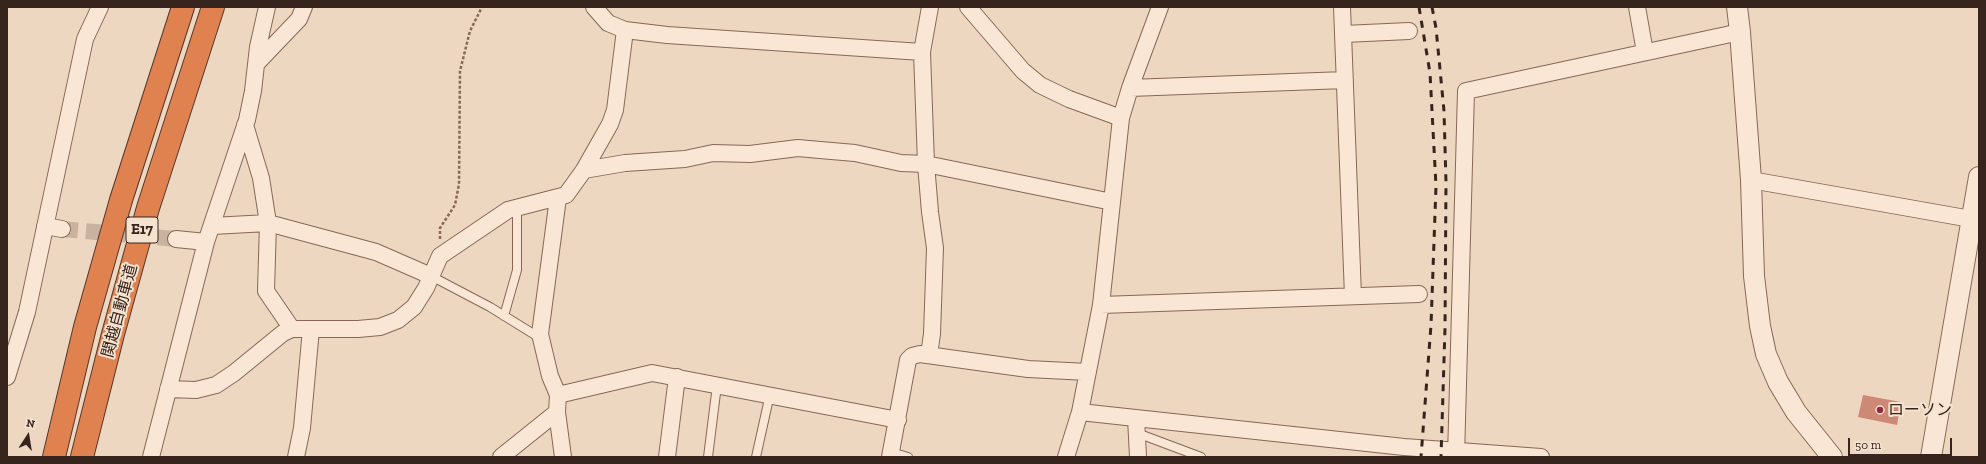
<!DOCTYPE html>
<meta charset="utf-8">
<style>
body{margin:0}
#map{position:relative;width:1986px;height:464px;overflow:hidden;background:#eed7c1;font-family:"Zilla Slab",serif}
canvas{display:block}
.frame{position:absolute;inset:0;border:8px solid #37241d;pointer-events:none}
.north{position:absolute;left:8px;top:416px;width:40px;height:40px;-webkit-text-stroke:3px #f5e3d0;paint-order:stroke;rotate:12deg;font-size:11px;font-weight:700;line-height:16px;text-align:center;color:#37241d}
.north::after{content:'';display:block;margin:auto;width:14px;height:18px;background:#37241d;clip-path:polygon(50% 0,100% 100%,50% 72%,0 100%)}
.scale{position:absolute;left:1848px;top:438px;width:104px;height:18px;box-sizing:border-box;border:2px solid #37241d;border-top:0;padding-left:5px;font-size:12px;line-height:14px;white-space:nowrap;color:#37241d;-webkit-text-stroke:3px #f5e3d0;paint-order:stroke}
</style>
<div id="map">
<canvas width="1986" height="464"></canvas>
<div class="frame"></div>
<div class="north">N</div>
<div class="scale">50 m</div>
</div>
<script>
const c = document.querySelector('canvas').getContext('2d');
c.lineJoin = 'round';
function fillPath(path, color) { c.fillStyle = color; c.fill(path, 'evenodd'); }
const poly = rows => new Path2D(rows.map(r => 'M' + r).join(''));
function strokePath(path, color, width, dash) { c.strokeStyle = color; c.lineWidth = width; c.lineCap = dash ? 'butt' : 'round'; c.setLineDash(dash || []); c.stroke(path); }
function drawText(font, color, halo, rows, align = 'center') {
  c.font = font + ' "Zilla Slab","Noto Sans JP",serif'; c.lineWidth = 4; c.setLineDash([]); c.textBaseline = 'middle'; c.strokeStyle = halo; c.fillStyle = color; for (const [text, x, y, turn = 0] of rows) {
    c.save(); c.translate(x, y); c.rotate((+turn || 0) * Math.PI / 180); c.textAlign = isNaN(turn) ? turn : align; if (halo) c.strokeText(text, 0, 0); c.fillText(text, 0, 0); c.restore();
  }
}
const building = poly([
 [1863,395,1901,402,1897,425,1858,417]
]);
const minorTunnel = poly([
 [62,229,176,239]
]);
const path = poly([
 [440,239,440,228,455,205,459,184,460,71,470,31,482,7]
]);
const service = poly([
 [431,276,490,307,540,338],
 [504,316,517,270,517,208],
 [1137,433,1201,457],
 [891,452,908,457],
 [708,457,717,385],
 [756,457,770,394]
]);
const minor = poly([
 [594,7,608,23,625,30,667,35,922,52],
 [968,7,1023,71,1040,85,1069,99,1121,118],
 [1342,7,1353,296],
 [1637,7,1645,52],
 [1344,34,1409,31],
 [256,64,299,19,304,7],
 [1130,88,1345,80],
 [245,125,261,178,268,223,266,291,292,329],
 [584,170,625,163,685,159,713,153,750,154,798,148,820,150,855,153,901,163,926,164,1112,202],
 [1751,180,1971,219],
 [45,226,62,229],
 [212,226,268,223,376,252,431,276],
 [176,239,206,242],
 [1101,305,1419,294],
 [929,355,932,334,935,248,930,212,926,164,922,52,930,7],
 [7,377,27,312,85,39,100,7],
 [168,389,196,390,216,385,234,373,283,333,292,329,358,329,380,327,398,320,414,307,426,288,440,256,508,210,566,195,584,170,610,124,615,110,625,30],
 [558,395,550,376,540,334,558,198],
 [1080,412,1404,447,1541,457],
 [1136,418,1138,457],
 [151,457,206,242,247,120,253,91,258,47,267,7],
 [296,457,302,428,311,329],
 [501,457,557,412],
 [563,457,557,412,558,395,652,373,898,420],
 [667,457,677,377],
 [890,457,908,360,912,356,920,354,1028,369,1088,372],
 [1066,457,1080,412,1101,305,1121,118,1130,88,1160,7],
 [1456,457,1466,91,1740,32]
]);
const tertiary = poly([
 [1737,7,1740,32,1751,180,1754,276,1760,326,1766,354,1778,382,1796,412,1832,457],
 [1931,457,1979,177]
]);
const motorway = poly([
 [54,457,85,327,121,200,183,7],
 [82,457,113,334,148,208,213,7]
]);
const rail = poly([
 [1419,7,1430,73,1436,186,1431,325,1421,457],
 [1432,7,1436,28,1444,111,1446,182,1445,328,1441,457]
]);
const markers = [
 [1880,410,4,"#972840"]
];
const shields = [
 [142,230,32]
];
const shieldNames = [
 ["E17",142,230]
];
const streetNames = [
 ["関越自動車道",120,311,-75]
];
const poiNames = [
 ["ローソン",1888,410]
];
fillPath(building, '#cd8876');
strokePath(minorTunnel, '#c9b3a0', 16, [16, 8]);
strokePath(service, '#886758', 10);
strokePath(minor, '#886758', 18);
strokePath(tertiary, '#886758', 22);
strokePath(motorway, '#55372d', 24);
strokePath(path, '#886758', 2.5, [3, 2]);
strokePath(service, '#f9e6d4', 8);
strokePath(minor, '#f9e6d4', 16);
strokePath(tertiary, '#f9e6d4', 20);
strokePath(motorway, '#df8250', 22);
strokePath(rail, '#37241d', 3, [7, 7]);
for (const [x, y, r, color] of markers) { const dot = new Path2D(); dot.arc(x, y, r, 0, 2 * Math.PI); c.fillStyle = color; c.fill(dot); strokePath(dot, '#f5e3d0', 1.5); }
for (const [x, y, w] of shields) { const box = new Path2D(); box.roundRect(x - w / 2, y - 13, w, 26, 3); c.fillStyle = '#f5e3d0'; c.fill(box); strokePath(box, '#37241d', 1); }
drawText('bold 15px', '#37241d', null, shieldNames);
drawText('16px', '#37241d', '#f5e3d0', streetNames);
drawText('16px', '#37241d', '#f5e3d0', poiNames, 'left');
</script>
